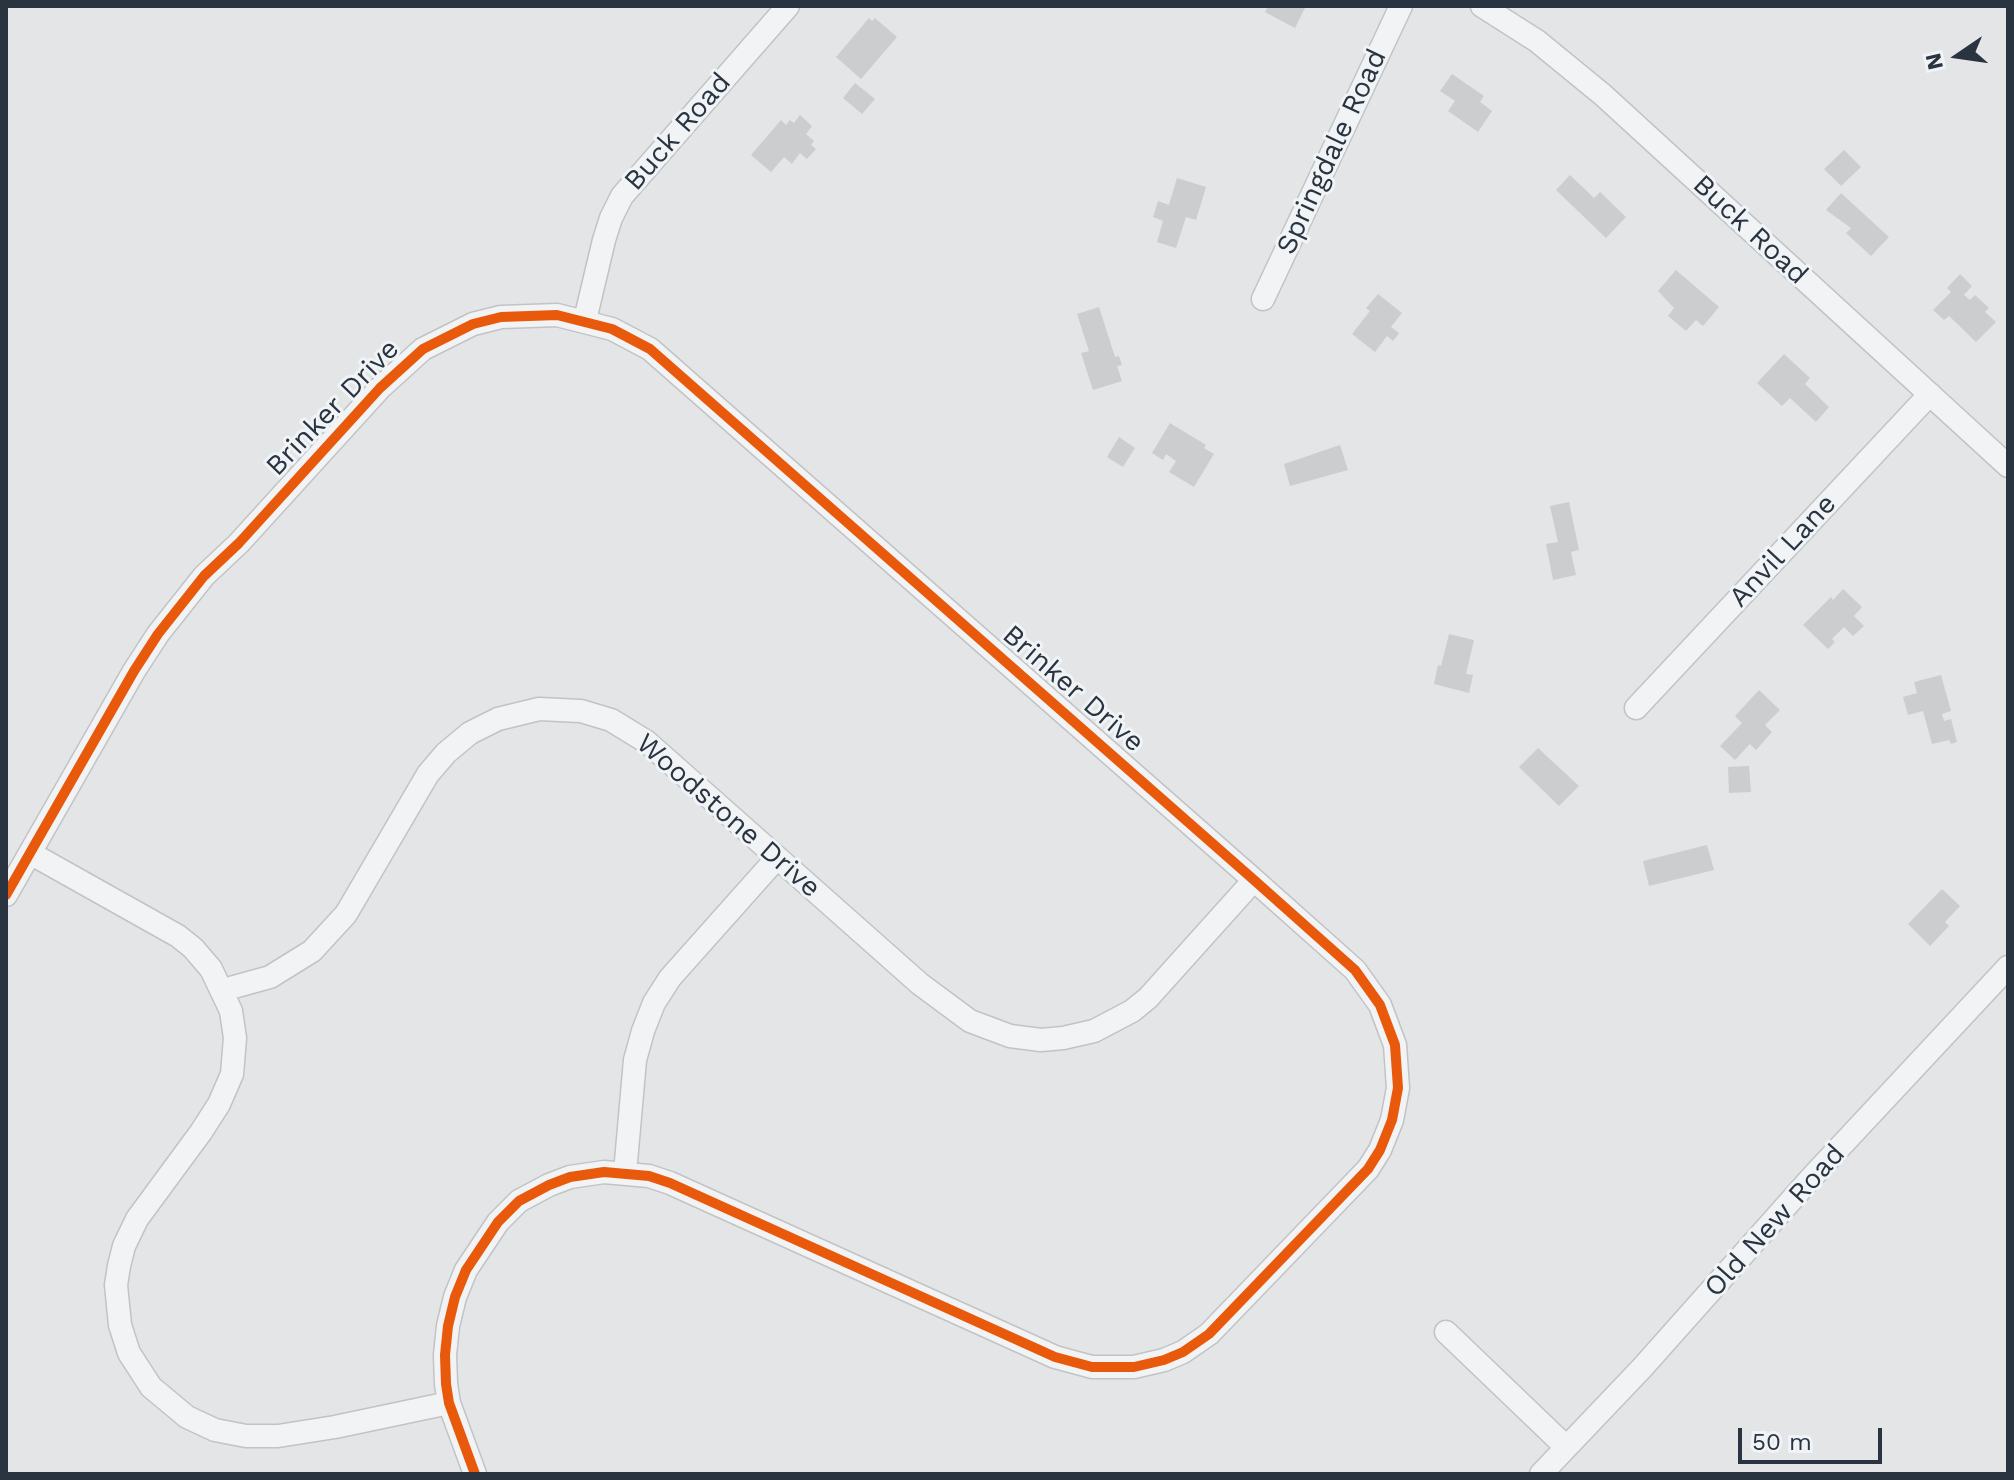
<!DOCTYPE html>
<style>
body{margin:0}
#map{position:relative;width:2014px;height:1480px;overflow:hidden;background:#e3e5e7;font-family:"Work Sans",sans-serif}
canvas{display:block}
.frame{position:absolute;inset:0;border:8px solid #2a3441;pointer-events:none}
.north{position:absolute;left:1918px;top:16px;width:80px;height:80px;-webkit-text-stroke:6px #f1f4f7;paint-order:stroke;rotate:257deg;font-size:22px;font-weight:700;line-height:32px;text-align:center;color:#2a3441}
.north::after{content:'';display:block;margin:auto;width:28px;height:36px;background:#2a3441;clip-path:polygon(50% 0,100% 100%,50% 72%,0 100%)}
.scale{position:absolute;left:1738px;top:1428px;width:144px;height:36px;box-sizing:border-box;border:4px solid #2a3441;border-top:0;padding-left:10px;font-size:24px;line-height:28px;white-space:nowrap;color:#2a3441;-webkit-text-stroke:6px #f1f4f7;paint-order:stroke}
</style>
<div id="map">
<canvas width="2014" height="1480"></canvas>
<div class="frame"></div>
<div class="north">N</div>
<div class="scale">50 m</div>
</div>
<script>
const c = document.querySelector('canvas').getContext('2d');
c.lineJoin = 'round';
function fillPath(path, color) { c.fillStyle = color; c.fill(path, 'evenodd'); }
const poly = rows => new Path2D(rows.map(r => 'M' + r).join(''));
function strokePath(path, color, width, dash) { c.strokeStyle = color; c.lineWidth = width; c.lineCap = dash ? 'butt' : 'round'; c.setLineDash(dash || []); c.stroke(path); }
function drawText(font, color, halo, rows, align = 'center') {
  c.font = font + ' "Work Sans",sans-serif'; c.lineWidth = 6; c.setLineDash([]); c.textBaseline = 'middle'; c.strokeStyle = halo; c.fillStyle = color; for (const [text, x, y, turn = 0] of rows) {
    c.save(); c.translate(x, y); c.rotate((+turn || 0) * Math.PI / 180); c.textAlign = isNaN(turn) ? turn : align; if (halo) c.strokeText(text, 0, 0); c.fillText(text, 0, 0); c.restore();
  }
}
const building = poly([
 [1268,6,1306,6,1295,28,1265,12],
 [869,18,872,21,875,18,897,37,861,79,836,57],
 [1452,74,1484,96,1480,102,1492,111,1478,132,1448,111,1455,101,1440,91],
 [855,83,875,99,862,114,843,98],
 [800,115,812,126,806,134,814,141,811,145,816,149,807,159,800,153,792,164,784,157,771,172,751,155,781,120,786,125,790,120,794,123],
 [1844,150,1861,167,1841,186,1824,169],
 [1570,175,1594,198,1600,192,1626,217,1606,238,1556,190],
 [1177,178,1206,187,1196,220,1186,217,1176,248,1157,242,1163,221,1153,217,1158,201,1169,205],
 [1841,193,1889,237,1871,256,1846,233,1851,228,1826,210],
 [1676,270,1719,307,1703,326,1696,320,1686,331,1668,316,1674,308,1658,291],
 [1960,274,1972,286,1964,295,1970,300,1975,295,1989,308,1985,312,1996,322,1976,342,1949,316,1944,320,1933,310,1951,292,1947,288],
 [1378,294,1402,313,1391,327,1399,333,1393,341,1387,336,1375,352,1352,334,1370,311,1366,308],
 [1099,307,1115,357,1119,356,1122,365,1117,366,1122,381,1093,390,1081,353,1089,351,1077,314],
 [1784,354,1810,378,1805,384,1829,407,1816,422,1790,398,1782,406,1757,383],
 [1170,423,1206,445,1204,448,1214,454,1194,487,1169,472,1176,461,1166,454,1163,460,1152,453],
 [1119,437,1135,448,1123,467,1107,457],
 [1340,445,1348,470,1290,486,1284,464],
 [1569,502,1579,550,1571,552,1576,575,1553,580,1546,544,1558,542,1550,506],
 [1843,589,1862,607,1854,616,1864,626,1853,636,1844,627,1832,639,1835,642,1828,649,1803,625,1831,597,1833,600],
 [1449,634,1474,640,1466,674,1473,675,1469,693,1434,684,1438,665,1441,666],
 [1941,675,1951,711,1942,714,1944,721,1951,719,1957,742,1951,744,1949,740,1932,744,1923,711,1908,715,1903,697,1917,693,1914,682],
 [1759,690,1780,710,1765,725,1772,732,1756,750,1750,744,1735,760,1720,746,1742,723,1735,716],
 [1538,748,1579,786,1559,806,1519,767],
 [1749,766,1751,792,1729,793,1728,767],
 [1707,845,1714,870,1649,886,1643,861],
 [1942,889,1960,906,1945,922,1949,926,1930,946,1908,924]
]);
const minor = poly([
 [1482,6,1537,41,1603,95,2008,466],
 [1263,299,1401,6],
 [585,320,604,240,611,218,622,196,788,6],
 [1636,708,1930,394],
 [30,853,178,936,193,948,211,969,231,1011,235,1038,232,1074,219,1104,201,1132,137,1219,124,1246,119,1266,116,1285,120,1325,129,1353,151,1387,187,1417,215,1430,246,1436,278,1436,335,1427,449,1403],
 [6,895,134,671,158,634,204,576,239,543,380,388,423,349,473,324,501,317,557,315,612,329,650,349,1254,880,1355,970,1380,1005,1395,1045,1398,1088,1392,1120,1380,1150,1368,1169,1209,1334,1183,1352,1164,1360,1134,1367,1092,1367,1055,1357,670,1183,649,1176,604,1172,570,1177,549,1185,519,1201,498,1222,466,1270,455,1297,448,1326,445,1355,446,1384,449,1403,475,1474],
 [223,990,270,977,312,951,346,914,428,774,446,753,470,733,498,719,539,709,581,711,611,720,647,742,920,984,970,1021,1010,1036,1041,1040,1063,1038,1094,1031,1132,1011,1148,998,1254,880],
 [625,1173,635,1060,643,1031,654,1003,670,978,776,859],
 [1446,1332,1566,1447],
 [1541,1474,1642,1368,1812,1177,2008,967]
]);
const cycleway = poly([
 [6,895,134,671,158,634,204,576,239,543,380,388,423,349,473,324,501,317,557,315,612,329,650,349,1254,880,1355,970,1380,1005,1395,1045,1398,1088,1392,1120,1380,1150,1368,1169,1209,1334,1183,1352,1164,1360,1134,1367,1092,1367,1055,1357,670,1183,649,1176,604,1172,570,1177,549,1185,519,1201,498,1222,466,1270,455,1297,448,1326,445,1355,446,1384,449,1403,475,1474]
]);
const streetNames = [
 ["Buck Road",678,132,-49],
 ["Springdale Road",1332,152,-65],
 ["Buck Road",1750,230,43],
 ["Brinker Drive",333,408,-46],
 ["Anvil Lane",1783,551,-47],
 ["Brinker Drive",1073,689,41],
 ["Woodstone Drive",728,816,41],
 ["Old New Road",1775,1221,-48]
];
fillPath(building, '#cbcdcf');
strokePath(minor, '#c1c3c5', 25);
strokePath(minor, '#f2f3f5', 22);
strokePath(cycleway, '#e8590c', 10);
drawText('28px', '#2a3441', '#f1f4f7', streetNames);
</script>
